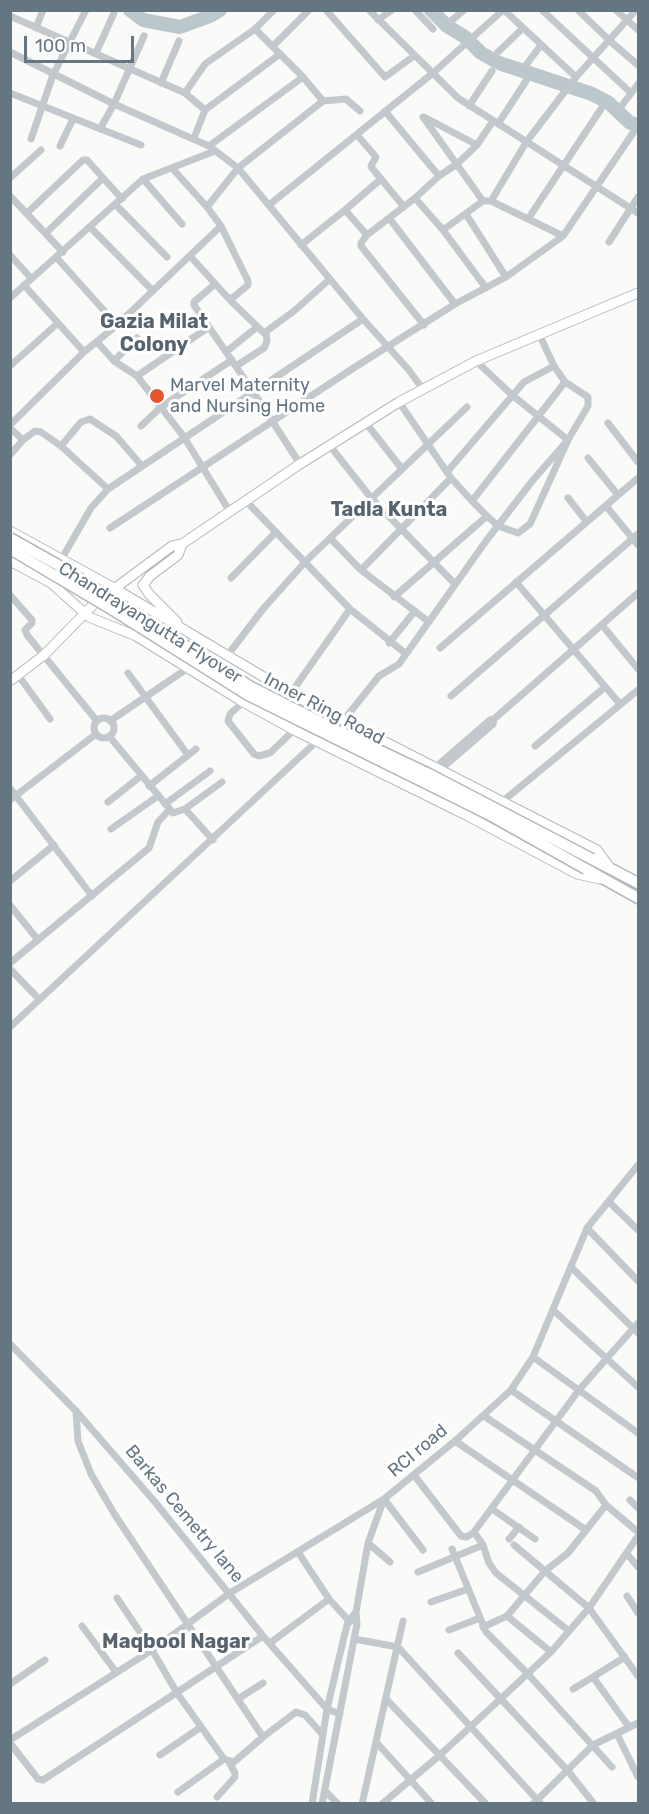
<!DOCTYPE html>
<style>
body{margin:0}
#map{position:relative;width:649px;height:1814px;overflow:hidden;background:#fafaf8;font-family:Rubik,sans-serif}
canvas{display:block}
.frame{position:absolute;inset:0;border:12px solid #657683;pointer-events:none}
.scale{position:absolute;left:24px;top:36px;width:110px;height:27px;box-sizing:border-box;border:3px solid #657683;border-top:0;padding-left:8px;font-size:18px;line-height:21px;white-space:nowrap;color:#657683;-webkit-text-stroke:4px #fff;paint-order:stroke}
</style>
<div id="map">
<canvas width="649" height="1814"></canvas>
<div class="frame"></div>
<div class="scale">100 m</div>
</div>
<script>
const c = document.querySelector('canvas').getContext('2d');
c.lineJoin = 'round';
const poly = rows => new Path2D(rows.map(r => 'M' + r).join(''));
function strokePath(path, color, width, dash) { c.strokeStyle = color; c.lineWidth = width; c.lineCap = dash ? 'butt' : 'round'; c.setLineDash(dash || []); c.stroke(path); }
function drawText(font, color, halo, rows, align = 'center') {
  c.font = font + ' Rubik,sans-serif'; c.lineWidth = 6; c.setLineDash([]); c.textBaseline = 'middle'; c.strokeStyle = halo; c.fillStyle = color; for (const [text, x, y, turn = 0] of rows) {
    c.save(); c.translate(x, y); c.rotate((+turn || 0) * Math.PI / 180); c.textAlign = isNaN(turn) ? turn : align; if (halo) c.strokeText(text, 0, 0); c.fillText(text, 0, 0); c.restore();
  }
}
const river = poly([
 [130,10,143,20,180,27,210,16,220,10],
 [431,10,447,26,465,37,481,53,499,63,592,94,609,103,629,122,638,126]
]);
const minor = poly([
 [326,10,385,77,414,56],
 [369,10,458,98,638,213],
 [415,10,433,29],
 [542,10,631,93],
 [578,10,610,41,638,65],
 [616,10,638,30],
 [10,16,185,93,205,110],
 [378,20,392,10],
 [451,21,464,10],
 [36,28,43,10],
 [255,29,303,77,323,101,346,99,360,111],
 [273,46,309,10],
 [10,52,114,104,209,146],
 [96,53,114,13],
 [497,53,523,28],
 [526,65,541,45],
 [576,77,636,10],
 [161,83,179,41],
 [10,93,141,145],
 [185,93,205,64,255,29,274,10],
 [323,101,238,168,363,319,408,369,422,388],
 [469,106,492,71],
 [620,108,638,84],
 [385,111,439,176,457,164,477,145,493,121],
 [423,117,483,201,491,201,563,236,633,133],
 [426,118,477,145],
 [498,124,526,81],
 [100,129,114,104,144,36],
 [357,135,376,157,371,166,372,168,404,207],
 [194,138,205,110,280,54],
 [31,139,53,75,86,10],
 [60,146,73,119],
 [172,168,207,207],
 [10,178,41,150],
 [143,179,182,224],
 [10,196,63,252],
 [415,198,443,230,486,288],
 [491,201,527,141,576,77,504,10],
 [115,204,167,257],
 [269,205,433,73,503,10],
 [345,210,367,235],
 [27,213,83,160,87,160,122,199],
 [466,214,506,277],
 [389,218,455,304],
 [528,219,601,109],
 [90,227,153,291],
 [443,230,483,201],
 [46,233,103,178],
 [609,242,638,197],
 [301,245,345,210,381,179],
 [10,255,31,278],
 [190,256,230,300,264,333,294,311,330,279],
 [56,257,117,325],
 [215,284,194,302,194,305,254,393,300,464],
 [24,285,84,352],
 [10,298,143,179,215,151],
 [230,300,248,285,248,281,221,226,207,207,238,168,209,146,303,77],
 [424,325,361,246,361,243,367,235,415,198,439,176],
 [540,336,554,366,565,382],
 [97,342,114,361,137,376,184,437,230,512],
 [226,352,257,327],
 [114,361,137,338],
 [10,366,58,323],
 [236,366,264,348,267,341,266,333],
 [137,376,209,327],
 [399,402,451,478,472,501,487,516,498,526,518,533,530,524,535,513,568,440,588,406,588,397,565,382,472,501],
 [366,423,402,469],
 [608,423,638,462],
 [10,425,84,352,117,325,221,226],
 [141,426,161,407,232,360],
 [10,428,23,440,35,431,41,432,61,446,108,489],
 [61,446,81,422,90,419,116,436,142,466],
 [330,446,372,499,455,584],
 [10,455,23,440],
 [588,458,618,495],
 [447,472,524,382,554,366],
 [568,498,587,522],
 [246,501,350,609,405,653],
 [606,506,638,545],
 [110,528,352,369,455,304,506,277,563,236],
 [330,538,361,570,429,622],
 [62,558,91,508,108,489,363,319],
 [361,570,451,478],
 [231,578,275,533],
 [516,582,620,704],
 [10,595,32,620,32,623,25,630,27,635,97,721],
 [394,597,487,516],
 [602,625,638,669],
 [389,643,415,611],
 [440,648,638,478],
 [227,656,263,609,305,562,467,407],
 [128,673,188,755],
 [18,675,50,719],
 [291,693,350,609],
 [451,696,638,534],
 [243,702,230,714,228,721,254,754,259,756,270,753,294,730],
 '94 728a10 10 0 1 1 20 0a10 10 0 1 1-20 0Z',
 [110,721,188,668],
 [343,721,379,676,399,664,486,541,533,480,568,440,512,395,476,361],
 [109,736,173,813,185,809,213,840],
 [535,746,605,687],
 [436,767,490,720,494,719,638,593],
 [441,769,493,724,494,719],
 [149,786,196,749],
 [10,788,92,896],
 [10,800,96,734],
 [503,801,638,690],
 [108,802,141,776],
 [165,804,210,771],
 [185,809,222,782],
 [111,829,158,796],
 [10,881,54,845],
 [10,905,38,940],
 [10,963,149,848,158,822,170,809],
 [10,969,39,999],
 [10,1027,316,742],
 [609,1202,638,1230],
 [587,1228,638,1281],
 [571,1267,638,1333],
 [553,1310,638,1387],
 [10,1344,76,1411,155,1502,263,1636,327,1709,340,1714],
 [533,1357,638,1433],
 [511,1390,637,1477],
 [76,1411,78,1441,91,1474,115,1515,263,1737],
 [484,1416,596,1491,606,1505,638,1532],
 [455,1441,586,1530],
 [414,1475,461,1536,467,1537,474,1532,483,1545,489,1563,496,1573,569,1631],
 [630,1500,638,1508],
 [492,1509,535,1539],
 [474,1532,579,1390,638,1323],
 [509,1539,519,1527],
 [368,1543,390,1562],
 [514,1545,589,1608,638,1676],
 [452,1549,486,1632,527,1673,612,1767],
 [298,1552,329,1599,350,1622],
 [627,1554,638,1567],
 [418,1572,483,1545],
 [627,1596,638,1613],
 [117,1598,152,1650,177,1693,224,1759,234,1762,263,1737,296,1712,305,1715,323,1735],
 [431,1602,468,1589],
 [507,1616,545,1571,568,1553,606,1505],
 [82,1626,116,1672],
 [483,1627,507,1616,551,1652],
 [449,1630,480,1618],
 [354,1639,398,1647,541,1804],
 [270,1643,329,1599],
 [458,1653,568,1771,594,1804],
 [593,1677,625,1657],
 [10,1684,45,1660],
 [573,1689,593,1677,629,1727],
 [238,1699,263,1683],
 [386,1699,486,1804],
 [617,1734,638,1777],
 [10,1740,152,1650,230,1593,384,1499,423,1550],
 [10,1743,38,1779,43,1780,263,1636],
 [377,1743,432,1804],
 [160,1755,201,1727],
 [325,1791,338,1804],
 [178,1792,224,1759],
 [217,1797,235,1777,235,1773,229,1762],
 [312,1804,327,1709,344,1637,348,1622,356,1612,368,1543,384,1499,455,1441,511,1390,533,1357,587,1228,638,1165],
 [322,1804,357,1624,356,1612],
 [362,1804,403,1621],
 [382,1804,440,1755,551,1652,589,1608,638,1536],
 [533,1804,593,1745,638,1723]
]);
const major = poly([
 [10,531,114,588,299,698,597,850,610,868],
 [10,561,51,583,89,617,136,636,243,702,294,730,466,815,577,874,600,879],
 [177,622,149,594,143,585,150,576,178,555,182,544],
 [10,681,44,655,95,603,172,546,182,544,300,464,399,402,476,361,638,293]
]);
const highway = poly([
 [592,859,638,883],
 [586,869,638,898]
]);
const highwayBridge = poly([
 [10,538,58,565,251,687,338,731,429,774,592,859],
 [10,549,113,610,248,695,488,814,586,869]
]);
const markers = [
 [157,396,8,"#e4572e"]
];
const poiNames = [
 ["Marvel Maternity",170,386],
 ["and Nursing Home",170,407]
];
const streetNames = [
 ["Chandrayangutta Flyover",150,623,32],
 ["Inner Ring Road",324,709,28],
 ["RCI road",418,1451,-40],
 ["Barkas Cemetry lane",184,1514,50]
];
const neighbourhoodNames = [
 ["Gazia Milat",154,322],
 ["Colony",154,345],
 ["Tadla Kunta",389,510],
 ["Maqbool Nagar",176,1642]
];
strokePath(river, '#bbc7cb', 14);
strokePath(major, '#b5babe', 11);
strokePath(highway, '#b4b9bd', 13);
strokePath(minor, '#c3c8cc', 7);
strokePath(major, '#fff', 9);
strokePath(highway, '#fff', 10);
strokePath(highwayBridge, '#b4b9bd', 13, []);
strokePath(highwayBridge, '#fff', 10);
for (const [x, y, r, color] of markers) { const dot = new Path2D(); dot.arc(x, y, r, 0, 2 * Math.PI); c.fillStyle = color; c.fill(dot); strokePath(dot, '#fff', 2); }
drawText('18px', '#657683', '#fff', poiNames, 'left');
drawText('18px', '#657683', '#fff', streetNames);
drawText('bold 20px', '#57646e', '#fff', neighbourhoodNames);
</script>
